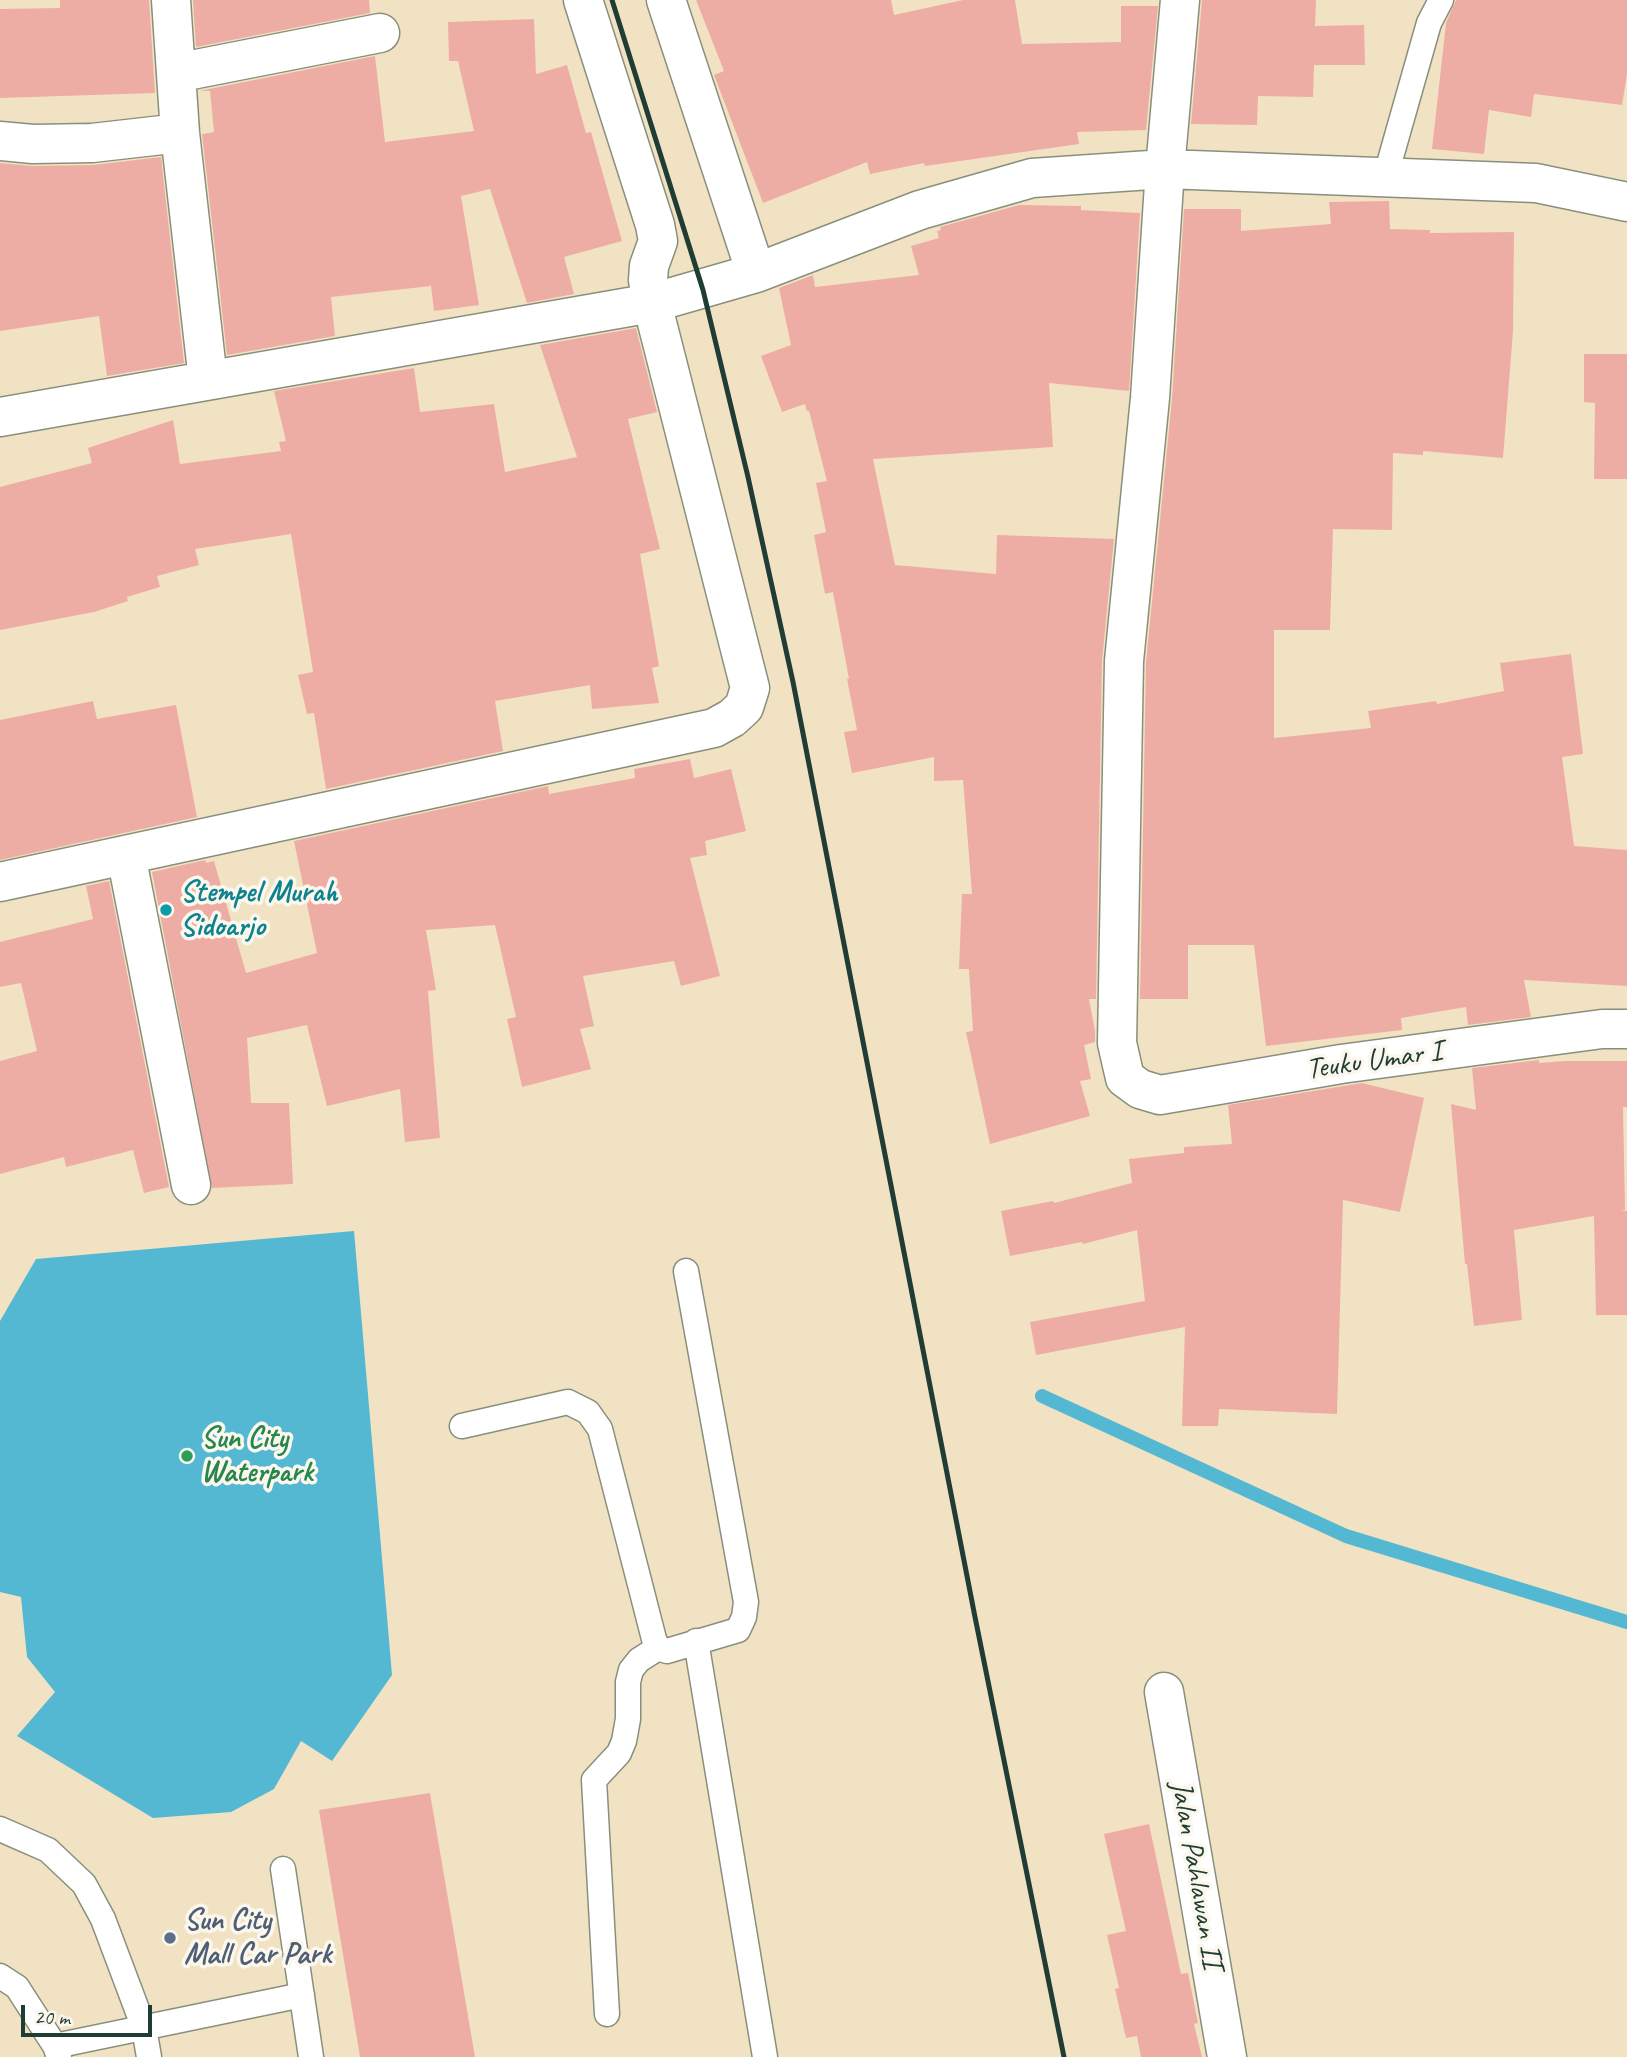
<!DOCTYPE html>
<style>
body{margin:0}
#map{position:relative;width:1627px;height:2057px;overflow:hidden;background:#f2e2c4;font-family:Caveat,sans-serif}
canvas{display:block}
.scale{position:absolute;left:21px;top:2005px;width:131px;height:32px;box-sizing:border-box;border:4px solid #1f3d34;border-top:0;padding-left:9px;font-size:21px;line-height:24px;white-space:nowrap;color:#1f3d34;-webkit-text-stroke:5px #fbf7ec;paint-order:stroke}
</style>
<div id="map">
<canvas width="1627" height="2057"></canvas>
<div class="scale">20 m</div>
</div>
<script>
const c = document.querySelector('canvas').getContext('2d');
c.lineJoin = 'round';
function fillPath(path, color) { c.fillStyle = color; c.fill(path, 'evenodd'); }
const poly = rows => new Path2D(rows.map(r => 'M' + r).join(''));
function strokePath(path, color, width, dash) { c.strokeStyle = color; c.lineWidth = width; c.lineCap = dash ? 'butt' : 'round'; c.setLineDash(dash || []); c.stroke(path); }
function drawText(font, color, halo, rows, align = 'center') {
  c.font = font + ' Caveat,sans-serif'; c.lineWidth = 7; c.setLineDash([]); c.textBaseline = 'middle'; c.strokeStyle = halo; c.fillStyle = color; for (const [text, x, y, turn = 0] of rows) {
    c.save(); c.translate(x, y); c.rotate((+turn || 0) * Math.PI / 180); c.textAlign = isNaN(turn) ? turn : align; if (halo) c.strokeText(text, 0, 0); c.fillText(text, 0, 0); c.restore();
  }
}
const water = poly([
 [354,1231,392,1675,332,1761,301,1741,274,1789,231,1812,153,1818,17,1736,55,1692,27,1657,21,1597,0,1592,0,1321,36,1259]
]);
const stream = poly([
 [1042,1396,1346,1536,1627,1622]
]);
const building = poly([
 [60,0,149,0,155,93,0,98,0,9,60,8],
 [193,0,369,0,370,13,196,47],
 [696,0,891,0,894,15,963,0,1015,0,1022,44,1121,42,1121,6,1158,6,1146,130,1077,132,1079,144,925,166,924,163,870,174,867,162,763,203,714,75,724,71],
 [1202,0,1316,0,1315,26,1364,25,1365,65,1314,65,1313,97,1258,96,1257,125,1191,124],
 [1456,0,1627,0,1627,74,1622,105,1534,94,1531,117,1489,110,1484,154,1432,149,1446,23],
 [534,19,536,74,567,65,586,133,591,132,622,241,564,257,574,294,527,303,490,189,461,196,479,305,434,311,431,286,331,297,335,336,227,355,202,134,214,132,210,91,199,91,375,56,385,142,474,131,458,61,449,61,448,22],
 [161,157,184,363,107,376,99,316,0,331,0,163,33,166,93,165],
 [1389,201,1390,229,1430,230,1430,233,1514,232,1513,331,1503,458,1423,451,1423,455,1393,453,1392,530,1333,529,1330,630,1274,630,1274,738,1371,728,1368,711,1436,701,1437,704,1504,691,1500,663,1571,654,1583,754,1562,757,1574,846,1627,850,1627,986,1524,980,1531,1017,1468,1025,1466,1007,1401,1018,1402,1030,1266,1046,1254,945,1188,945,1188,999,1140,999,1146,662,1172,399,1184,209,1241,209,1241,231,1331,224,1329,202],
 [1019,205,1081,206,1081,210,1140,213,1129,391,1049,383,1053,447,873,459,895,565,996,574,997,535,1114,539,1102,661,1096,999,1089,999,1095,1031,1095,1042,1084,1045,1091,1079,1080,1081,1090,1116,990,1144,966,1032,973,1031,969,969,959,969,962,894,972,894,963,780,934,781,934,757,852,773,844,732,857,730,847,679,849,679,833,592,825,594,814,535,826,532,816,483,827,481,809,411,807,411,805,404,782,412,761,356,791,345,779,288,813,275,815,287,919,275,911,246,939,238,937,231,941,230,940,227],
 [636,328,657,412,628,419,660,549,640,554,659,666,652,668,659,703,592,709,590,685,495,701,503,751,326,789,314,713,307,714,298,675,313,672,291,534,195,549,199,565,157,576,160,587,127,597,128,601,94,612,0,630,0,487,92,463,88,448,173,420,180,464,281,451,279,442,286,441,274,391,414,368,420,412,494,404,505,472,577,457,540,345],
 [1584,354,1627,354,1627,479,1594,479,1595,403,1584,402],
 [93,701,97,719,176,705,197,817,0,860,0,720],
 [690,759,694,778,731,769,746,831,705,841,707,855,690,858,720,976,681,986,674,961,583,976,594,1026,580,1029,591,1069,522,1087,507,1019,516,1017,495,925,426,930,436,990,428,991,440,1138,405,1142,400,1089,327,1106,307,1025,247,1038,251,1103,289,1103,293,1184,212,1188,152,872,205,860,206,863,214,861,246,973,317,953,294,841,548,786,549,794,635,778,634,769],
 [109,881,169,1187,144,1193,133,1150,66,1167,64,1157,0,1174,0,1061,37,1051,21,983,0,987,0,942,93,919,86,886],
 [1539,1060,1539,1063,1565,1061,1627,1061,1627,1107,1623,1107,1625,1210,1621,1211,1627,1211,1627,1315,1596,1315,1594,1216,1514,1230,1522,1320,1474,1326,1467,1264,1465,1264,1451,1104,1476,1110,1472,1068],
 [1362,1083,1424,1098,1400,1212,1343,1200,1337,1414,1219,1409,1218,1426,1182,1426,1185,1327,1036,1355,1030,1322,1145,1301,1137,1230,1083,1244,1082,1242,1010,1256,1001,1211,1053,1201,1054,1203,1132,1183,1129,1159,1184,1153,1184,1147,1232,1144,1228,1105],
 [430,1793,475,2057,360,2057,319,1810],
 [1149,1824,1181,1974,1188,1973,1198,2023,1194,2024,1202,2057,1141,2057,1137,2036,1126,2038,1115,1989,1119,1988,1107,1935,1126,1931,1104,1834]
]);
const service = poly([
 [1385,178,1429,23,1441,0],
 [462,1426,568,1402,588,1412,600,1429,654,1639,658,1648,667,1651,738,1630,744,1617,746,1602,686,1271],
 [696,1641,765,2057],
 [0,1829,48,1850,84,1884,103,1919,144,2028,149,2057],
 [283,1869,311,2057],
 [0,1976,17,1987,55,2046,59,2057],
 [607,2014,594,1780,619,1753,624,1741,628,1719,628,1682,631,1670,639,1660,658,1648],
 [55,2046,302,1995]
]);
const minor = poly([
 [171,0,180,133,208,380],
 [666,0,756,273],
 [1180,0,1165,169,1150,398,1124,661,1117,1043,1125,1078,1140,1089,1160,1095,1341,1064,1602,1029,1627,1029],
 [176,73,380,33],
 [0,141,33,144,92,143,180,133],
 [0,417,652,303,756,273,920,210,1032,178,1165,169,1536,183,1627,202],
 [126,855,191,1185],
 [0,882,714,728,732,718,744,707,750,688,652,303,648,280,649,266,658,241,655,225,583,0],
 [1164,1692,1227,2057]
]);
const rail = poly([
 [612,0,703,290,748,477,793,682,975,1617,1064,2057]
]);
const markers = [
 [166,910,7,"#0f9aa8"],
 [187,1456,7,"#2e9e5b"],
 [170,1938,7,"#5c6f8a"]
];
const cultureNames = [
 ["Stempel Murah",180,893],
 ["Sidoarjo",180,927]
];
const streetNames = [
 ["Teuku Umar I",1374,1061,-8],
 ["Jalan Pahlawan II",1196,1875,80]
];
const leisureNames = [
 ["Sun City",201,1439],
 ["Waterpark",201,1473]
];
const serviceNames = [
 ["Sun City",184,1921],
 ["Mall Car Park",184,1955]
];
fillPath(water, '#54b8d3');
strokePath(stream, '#54b8d3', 14);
fillPath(building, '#eeada4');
strokePath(service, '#88907c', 27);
strokePath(minor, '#88907c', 41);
strokePath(service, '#fff', 24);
strokePath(minor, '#fff', 38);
strokePath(rail, '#1f3d34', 5);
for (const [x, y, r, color] of markers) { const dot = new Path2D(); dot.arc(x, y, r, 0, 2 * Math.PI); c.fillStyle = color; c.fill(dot); strokePath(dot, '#fbf7ec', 2.5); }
drawText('bold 30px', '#0d838f', '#fbf7ec', cultureNames, 'left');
drawText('30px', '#1f3d34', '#fbf7ec', streetNames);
drawText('bold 30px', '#27864d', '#fbf7ec', leisureNames, 'left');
drawText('bold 30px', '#4e5e75', '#fbf7ec', serviceNames, 'left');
</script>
